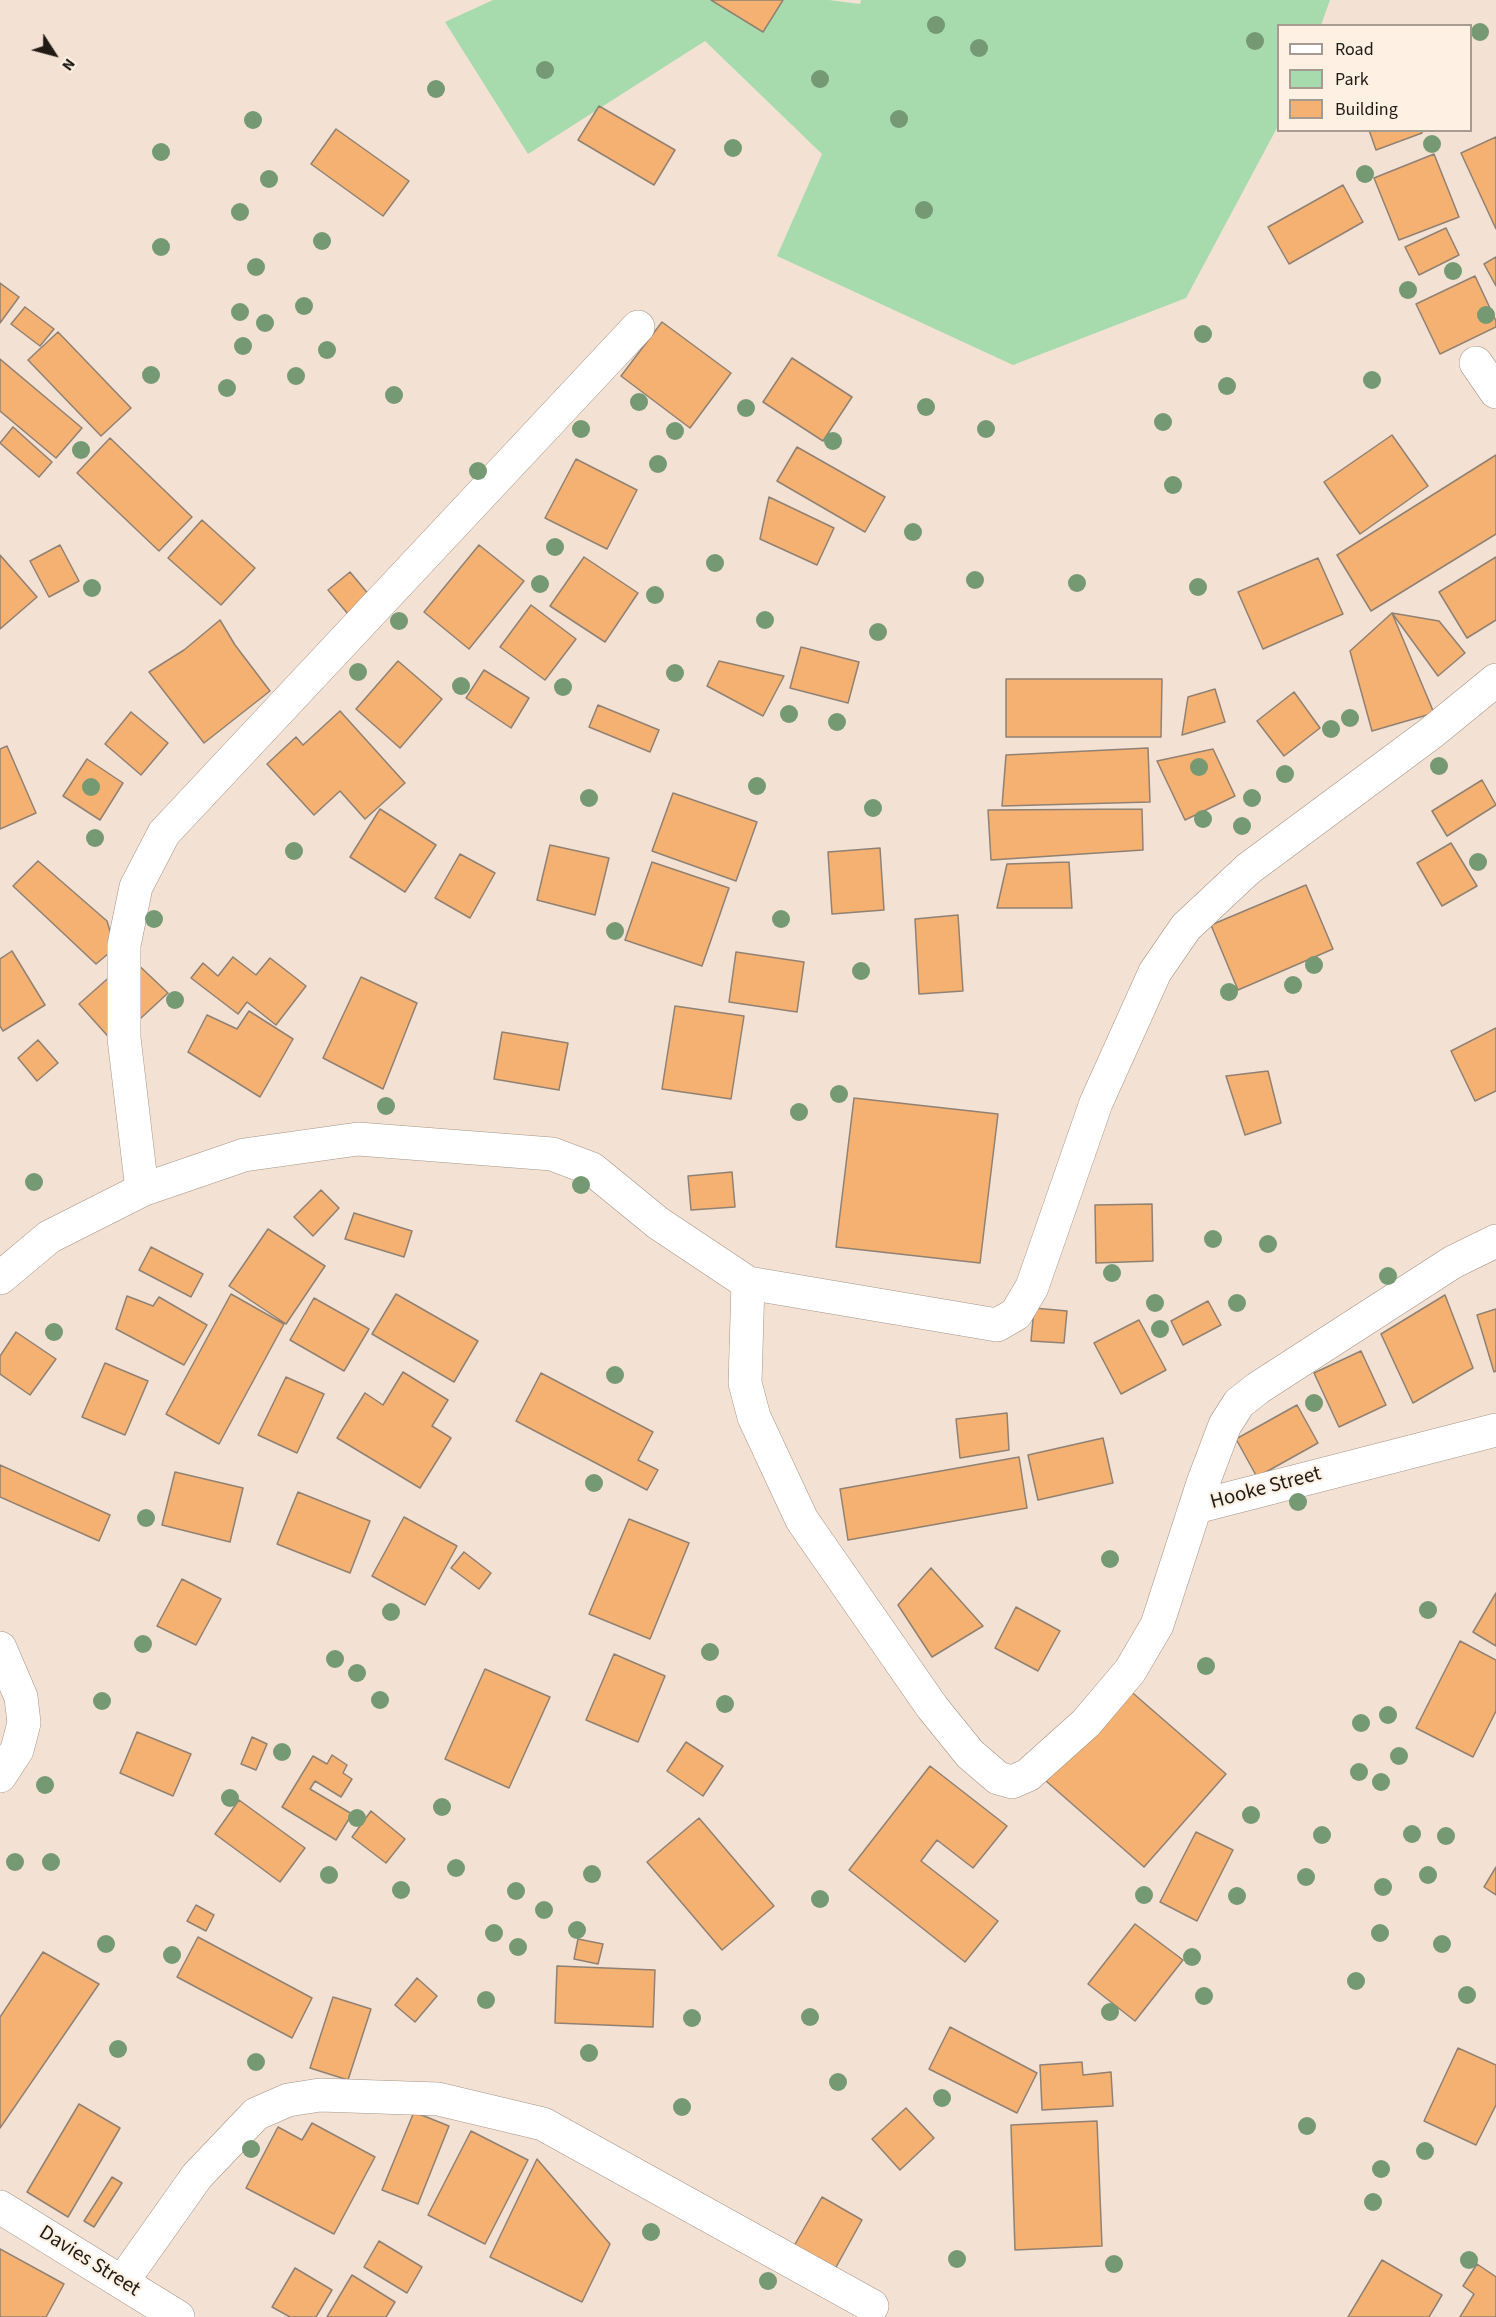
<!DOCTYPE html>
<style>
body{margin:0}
#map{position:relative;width:1496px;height:2317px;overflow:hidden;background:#f3e2d3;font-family:"Source Sans 3",sans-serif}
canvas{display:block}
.legend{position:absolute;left:1277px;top:24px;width:195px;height:108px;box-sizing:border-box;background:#fef0e3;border:2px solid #a69b91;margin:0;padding:8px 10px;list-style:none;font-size:18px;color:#211b16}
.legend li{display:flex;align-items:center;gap:12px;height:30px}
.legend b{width:30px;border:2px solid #a69b91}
.north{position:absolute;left:24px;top:24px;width:60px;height:60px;-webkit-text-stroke:4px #fef0e3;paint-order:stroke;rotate:126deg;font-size:16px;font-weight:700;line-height:24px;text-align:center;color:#211b16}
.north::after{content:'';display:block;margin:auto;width:21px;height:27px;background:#211b16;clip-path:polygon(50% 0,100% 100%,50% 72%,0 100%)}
</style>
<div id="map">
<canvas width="1496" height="2317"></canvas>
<ul class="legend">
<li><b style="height:8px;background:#fff"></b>Road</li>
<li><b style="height:16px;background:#a7daad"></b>Park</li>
<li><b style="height:16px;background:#f5b171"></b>Building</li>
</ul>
<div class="north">N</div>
</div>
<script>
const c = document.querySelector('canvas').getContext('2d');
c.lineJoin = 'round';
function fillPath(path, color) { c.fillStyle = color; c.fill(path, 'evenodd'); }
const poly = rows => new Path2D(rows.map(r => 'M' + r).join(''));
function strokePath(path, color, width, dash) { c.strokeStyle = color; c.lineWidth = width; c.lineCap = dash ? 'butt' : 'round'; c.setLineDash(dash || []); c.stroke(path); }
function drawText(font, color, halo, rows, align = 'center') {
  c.font = font + ' "Source Sans 3",sans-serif'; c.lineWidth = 4.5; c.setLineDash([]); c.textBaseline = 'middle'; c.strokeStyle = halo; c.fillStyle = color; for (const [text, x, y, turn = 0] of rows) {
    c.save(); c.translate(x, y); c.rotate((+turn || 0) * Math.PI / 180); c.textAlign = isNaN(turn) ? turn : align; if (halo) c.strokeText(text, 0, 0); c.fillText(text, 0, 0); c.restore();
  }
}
const green = poly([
 [493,0,829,0,860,4,861,0,1330,0,1321,25,1278,26,1278,126,1186,298,1013,365,777,256,822,154,705,41,528,154,445,22]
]);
const building = poly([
 [711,0,783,0,763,32,711,0],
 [599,106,675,150,654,185,578,140,599,106],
 [336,129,409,181,383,216,311,164,336,129],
 [1369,130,1422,130,1422,133,1376,150,1369,130],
 [1496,137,1496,229,1461,153,1496,137],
 [1434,154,1459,217,1399,240,1374,178,1434,154],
 [1343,185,1363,222,1289,264,1268,227,1343,185],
 [1446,228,1459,255,1419,275,1405,247,1446,228],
 [1496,257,1496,286,1484,264,1496,257],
 [1475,276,1496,321,1496,327,1440,354,1416,304,1475,276],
 [0,283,19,297,0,323,0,283],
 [25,307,54,329,40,346,11,324,25,307],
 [662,322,731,373,690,428,621,376,662,322],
 [58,332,131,408,101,436,28,360,58,332],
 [792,358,852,397,823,441,763,402,792,358],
 [0,359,82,428,56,458,0,411,0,359],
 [13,427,52,462,39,477,0,443,13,427],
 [1392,435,1428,486,1360,534,1324,482,1392,435],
 [110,438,192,517,159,551,77,473,110,438],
 [797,447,885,497,865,532,777,481,797,447],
 [1496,455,1496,534,1371,611,1337,555,1496,455],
 [576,459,637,490,607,549,545,518,576,459],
 [769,497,834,528,817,565,760,539,769,497],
 [202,520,255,568,221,605,168,558,202,520],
 [60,545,79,581,49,597,30,561,60,545],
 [479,545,524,581,469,649,424,612,479,545],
 [0,555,37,597,0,629,0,555],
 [584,557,638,593,605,642,550,606,584,557],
 [1496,557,1496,620,1467,638,1439,592,1496,557],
 [1318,558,1343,614,1263,649,1238,592,1318,558],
 [350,572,370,596,348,614,328,590,350,572],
 [531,605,576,639,545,680,500,647,531,605],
 [1392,613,1434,713,1372,731,1350,651,1392,613],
 [1392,613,1439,621,1465,653,1438,676,1392,613],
 [220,620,235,645,270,691,204,743,149,672,184,650,220,620],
 [801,647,859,662,848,703,790,688,801,647],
 [398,661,442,699,400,748,356,709,398,661],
 [719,661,784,676,763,716,707,686,719,661],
 [484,670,529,698,511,728,466,698,484,670],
 [1006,679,1162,679,1161,737,1006,737,1006,679],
 [1215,689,1225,722,1182,735,1188,697,1215,689],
 [1294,692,1320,728,1284,756,1257,721,1294,692],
 [598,705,659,730,650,752,589,727,598,705],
 [340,711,405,783,365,819,340,791,314,815,267,764,296,737,303,745,340,711],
 [131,712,168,743,141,775,105,744,131,712],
 [7,746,36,813,0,829,0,749,7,746],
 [1148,748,1150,802,1002,806,1006,755,1148,748],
 [1213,749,1235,796,1185,820,1157,761,1213,749],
 [87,759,123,783,100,820,63,796,87,759],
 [1482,780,1496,805,1447,836,1432,811,1482,780],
 [673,793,757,822,736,881,652,851,673,793],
 [380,809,436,845,405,892,350,857,380,809],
 [1142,809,1143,850,991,860,988,810,1142,809],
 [1451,843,1477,886,1442,906,1417,863,1451,843],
 [550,845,609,858,595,915,537,900,550,845],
 [880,848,884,910,832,914,828,852,880,848],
 [460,854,495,873,470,918,435,898,460,854],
 [38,861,107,921,115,948,96,964,13,886,38,861],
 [652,862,729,888,702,966,625,940,652,862],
 [1069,862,1072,908,997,908,1007,864,1069,862],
 [1306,885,1333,949,1238,990,1211,925,1306,885],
 [958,915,963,991,919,994,915,919,958,915],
 [12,951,45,1005,3,1031,0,1026,0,959,12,951],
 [736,952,804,962,797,1012,729,1002,736,952],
 [233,957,256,975,270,958,306,986,276,1025,247,1002,238,1014,191,978,203,963,218,976,233,957],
 [131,958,168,993,114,1043,79,1004,131,958],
 [361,977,417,1003,383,1089,323,1058,361,977],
 [675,1006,744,1016,731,1099,662,1089,675,1006],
 [249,1011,293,1039,260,1097,188,1052,207,1015,237,1029,249,1011],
 [1496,1028,1496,1091,1475,1101,1451,1051,1496,1028],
 [502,1032,568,1043,559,1090,494,1079,502,1032],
 [38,1040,58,1063,37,1081,18,1058,38,1040],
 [1268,1071,1281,1123,1245,1135,1226,1076,1268,1071],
 [854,1098,998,1114,980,1263,836,1247,854,1098],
 [732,1172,735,1207,691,1210,688,1176,732,1172],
 [321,1190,339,1208,313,1236,294,1217,321,1190],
 [1152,1204,1153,1261,1096,1263,1095,1205,1152,1204],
 [354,1213,412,1231,404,1257,345,1239,354,1213],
 [268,1229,325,1266,286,1324,229,1286,268,1229],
 [151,1247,203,1274,191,1297,139,1270,151,1247],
 [231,1294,284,1324,219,1444,166,1414,231,1294],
 [396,1294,478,1341,454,1382,372,1334,396,1294],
 [1445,1295,1473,1368,1413,1403,1381,1334,1445,1295],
 [127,1296,153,1306,159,1297,207,1325,184,1365,116,1329,127,1296],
 [314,1298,369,1329,344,1371,290,1340,314,1298],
 [1208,1301,1221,1325,1183,1345,1171,1321,1208,1301],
 [1034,1308,1067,1311,1064,1343,1031,1341,1034,1308],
 [1496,1309,1496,1371,1494,1372,1477,1315,1496,1309],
 [1139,1320,1166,1370,1121,1394,1094,1343,1139,1320],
 [16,1332,56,1359,30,1395,0,1374,0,1356,16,1332],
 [1361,1351,1386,1405,1339,1427,1314,1373,1361,1351],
 [105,1363,148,1381,125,1435,82,1417,105,1363],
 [403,1372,448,1400,432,1426,451,1438,420,1488,337,1438,365,1393,383,1405,403,1372],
 [541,1373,653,1432,638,1460,658,1470,647,1490,516,1421,541,1373],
 [286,1377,324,1394,297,1453,258,1435,286,1377],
 [1297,1405,1318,1443,1257,1477,1236,1439,1297,1405],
 [1007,1413,1009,1450,960,1458,956,1419,1007,1413],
 [1103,1438,1113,1483,1038,1500,1028,1455,1103,1438],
 [1019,1457,1027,1508,848,1540,840,1489,1019,1457],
 [0,1465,110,1515,99,1541,0,1497,0,1465],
 [175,1472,243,1488,230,1542,162,1525,175,1472],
 [298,1492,370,1521,350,1573,277,1544,298,1492],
 [404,1517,457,1546,425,1605,372,1576,404,1517],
 [629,1519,689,1543,650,1639,589,1614,629,1519],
 [464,1552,491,1573,479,1589,451,1568,464,1552],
 [931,1568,983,1626,932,1657,898,1605,931,1568],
 [182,1579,221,1599,196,1645,157,1626,182,1579],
 [1496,1593,1496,1646,1473,1632,1496,1593],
 [1016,1607,1060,1631,1038,1671,995,1648,1016,1607],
 [1460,1641,1496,1660,1496,1711,1473,1757,1416,1728,1460,1641],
 [614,1654,665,1676,638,1742,586,1720,614,1654],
 [485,1669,550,1697,509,1788,445,1759,485,1669],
 [1127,1688,1226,1774,1144,1867,1046,1781,1127,1688],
 [137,1732,191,1754,173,1796,120,1773,137,1732],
 [252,1737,267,1744,256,1770,241,1764,252,1737],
 [686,1742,723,1766,703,1796,667,1771,686,1742],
 [332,1755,347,1765,343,1773,352,1779,341,1797,315,1781,310,1789,352,1814,336,1840,282,1807,313,1756,327,1764,332,1755],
 [930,1766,1007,1826,973,1868,937,1840,921,1861,998,1921,965,1962,849,1870,930,1766],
 [239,1800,305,1848,280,1882,215,1834,239,1800],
 [371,1811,405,1839,386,1863,352,1837,371,1811],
 [699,1818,774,1906,722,1950,647,1862,699,1818],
 [1196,1832,1233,1850,1197,1921,1160,1902,1196,1832],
 [1496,1867,1496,1895,1484,1887,1496,1867],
 [196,1905,214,1915,206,1931,187,1921,196,1905],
 [1135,1924,1183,1960,1135,2021,1088,1984,1135,1924],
 [198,1937,312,1998,292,2038,177,1977,198,1937],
 [578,1939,603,1944,598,1964,574,1959,578,1939],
 [43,1952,99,1984,0,2128,0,2017,43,1952],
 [557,1966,655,1970,653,2027,555,2023,557,1966],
 [417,1978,437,1996,415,2022,395,2005,417,1978],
 [333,1997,371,2009,348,2080,310,2068,333,1997],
 [950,2027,1037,2073,1017,2113,929,2069,950,2027],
 [1458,2048,1496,2065,1496,2105,1476,2145,1424,2121,1458,2048],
 [1082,2062,1083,2075,1111,2072,1113,2106,1042,2110,1040,2065,1082,2062],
 [79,2104,120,2128,68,2217,27,2192,79,2104],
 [906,2108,934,2138,900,2170,872,2139,906,2108],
 [414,2112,449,2126,418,2204,382,2190,414,2112],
 [1097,2121,1102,2246,1015,2250,1011,2125,1097,2121],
 [312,2123,375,2157,334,2234,246,2188,278,2127,302,2140,312,2123],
 [471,2131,528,2160,485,2244,428,2215,471,2131],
 [537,2159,610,2244,582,2302,490,2257,537,2159],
 [112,2177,122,2183,94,2227,84,2221,112,2177],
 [822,2197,862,2220,835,2269,794,2246,822,2197],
 [379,2241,422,2267,407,2293,364,2267,379,2241],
 [0,2249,64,2284,46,2317,0,2317,0,2249],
 [1382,2260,1442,2295,1429,2317,1348,2317,1382,2260],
 [1477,2264,1496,2277,1496,2317,1460,2317,1474,2294,1463,2286,1477,2264],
 [295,2268,332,2290,316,2317,290,2317,272,2307,295,2268],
 [352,2275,395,2302,386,2317,327,2317,352,2275]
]);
const minor = poly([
 [1476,363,1496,392],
 [142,1190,124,1038,124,945,136,887,164,833,638,327],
 [0,1278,49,1237,142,1190,244,1155,358,1139,552,1154,592,1169,658,1223,748,1283,997,1325,1016,1314,1032,1287,1096,1103,1155,972,1186,927,1248,869,1431,733,1496,680],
 [748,1283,745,1383,754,1417,802,1520,932,1707,970,1754,998,1778,1012,1782,1028,1775,1086,1723,1130,1671,1157,1625,1203,1483,1225,1425,1239,1403,1258,1388,1453,1262,1496,1241],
 [1196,1507,1496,1430],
 [0,1648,21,1697,24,1723,17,1750,0,1776],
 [0,2207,178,2317],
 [122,2282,197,2176,256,2114,288,2100,320,2095,438,2099,543,2124,872,2306]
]);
const trees = [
 [936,25],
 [1480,32],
 [1255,41],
 [979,48],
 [545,70],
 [820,79],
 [436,89],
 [899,119],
 [253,120],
 [1432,144],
 [733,148],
 [161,152],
 [1365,174],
 [269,179],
 [924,210],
 [240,212],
 [322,241],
 [161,247],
 [256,267],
 [1453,271],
 [1408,290],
 [304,306],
 [240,312],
 [1486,315],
 [265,323],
 [1203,334],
 [243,346],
 [327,350],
 [151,375],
 [296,376],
 [1372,380],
 [1227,386],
 [227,388],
 [394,395],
 [639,402],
 [926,407],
 [746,408],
 [1163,422],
 [581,429],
 [986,429],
 [675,431],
 [833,441],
 [81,450],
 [658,464],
 [478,471],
 [1173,485],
 [913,532],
 [555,547],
 [715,563],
 [975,580],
 [1077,583],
 [540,584],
 [1198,587],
 [92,588],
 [655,595],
 [765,620],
 [399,621],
 [878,632],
 [358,672],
 [675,673],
 [461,686],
 [563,687],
 [789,714],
 [1350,718],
 [837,722],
 [1331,729],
 [1439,766],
 [1199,767],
 [1285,774],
 [757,786],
 [91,787],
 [589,798],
 [1252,798],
 [873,808],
 [1203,819],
 [1242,826],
 [95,838],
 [294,851],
 [1478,862],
 [154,919],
 [781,919],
 [615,931],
 [1314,965],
 [861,971],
 [1293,985],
 [1229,992],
 [175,1000],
 [839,1094],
 [386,1106],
 [799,1112],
 [34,1182],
 [581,1185],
 [1213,1239],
 [1268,1244],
 [1112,1273],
 [1388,1276],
 [1155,1303],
 [1237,1303],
 [1160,1329],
 [54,1332],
 [615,1375],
 [1314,1403],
 [594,1483],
 [1298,1502],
 [146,1518],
 [1110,1559],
 [1428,1610],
 [391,1612],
 [143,1644],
 [710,1652],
 [335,1659],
 [1206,1666],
 [357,1673],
 [380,1700],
 [102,1701],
 [725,1704],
 [1388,1715],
 [1361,1723],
 [282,1752],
 [1399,1756],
 [1359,1772],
 [1381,1782],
 [45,1785],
 [230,1798],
 [442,1807],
 [1251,1815],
 [357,1818],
 [1412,1834],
 [1322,1835],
 [1446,1836],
 [15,1862],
 [51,1862],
 [456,1868],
 [592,1874],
 [329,1875],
 [1428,1875],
 [1306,1877],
 [1383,1887],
 [401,1890],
 [516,1891],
 [1144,1895],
 [1237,1896],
 [820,1899],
 [544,1910],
 [577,1930],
 [494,1933],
 [1380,1933],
 [106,1944],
 [1442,1944],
 [518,1947],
 [172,1955],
 [1192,1957],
 [1356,1981],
 [1467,1995],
 [1204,1996],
 [486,2000],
 [1110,2012],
 [810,2017],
 [692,2018],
 [118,2049],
 [589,2053],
 [256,2062],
 [838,2082],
 [942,2098],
 [682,2107],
 [1307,2126],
 [251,2149],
 [1425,2151],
 [1381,2169],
 [1373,2202],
 [651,2232],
 [957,2259],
 [1469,2260],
 [1114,2264],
 [768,2281]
];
const streetNames = [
 ["Hooke Street",1266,1489,-15],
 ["Davies Street",89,2262,32]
];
fillPath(green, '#a7daad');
fillPath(building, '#f5b171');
strokePath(building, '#908173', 1.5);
strokePath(minor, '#a59587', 34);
strokePath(minor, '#fff', 33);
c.fillStyle = '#749973';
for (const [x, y] of trees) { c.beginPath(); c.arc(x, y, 9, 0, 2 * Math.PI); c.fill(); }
drawText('21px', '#211b16', '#fef0e3', streetNames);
</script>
